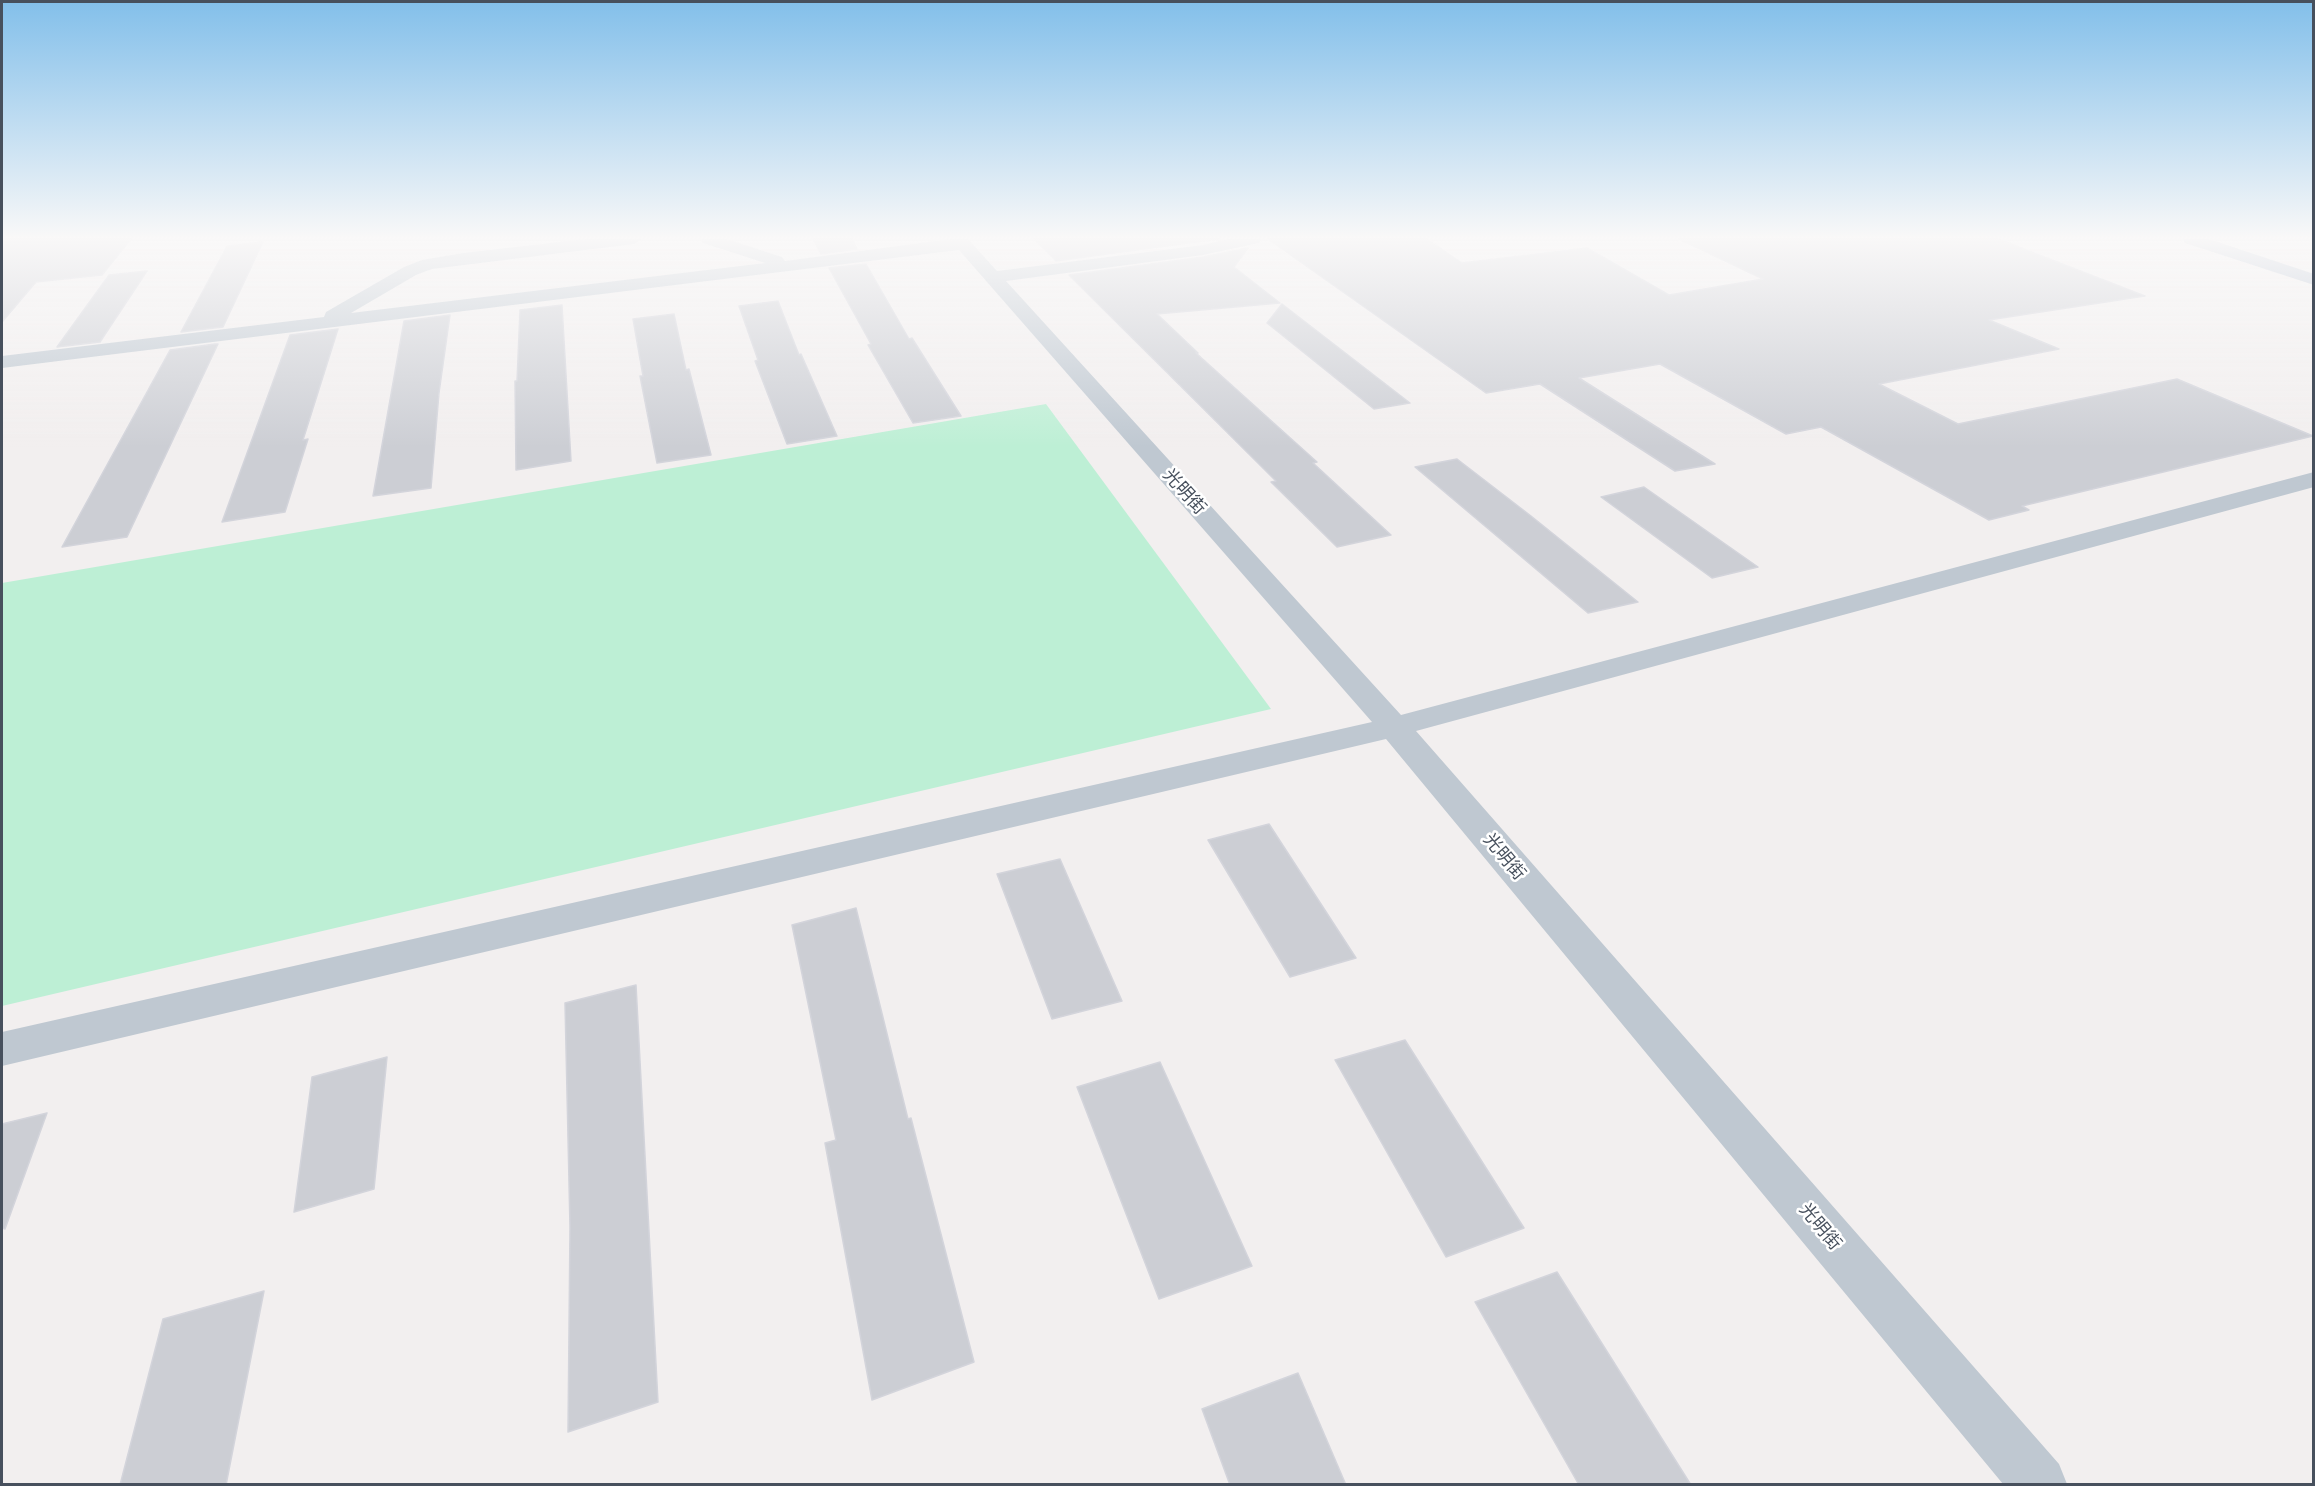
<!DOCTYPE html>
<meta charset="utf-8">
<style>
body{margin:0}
#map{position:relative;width:2315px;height:1486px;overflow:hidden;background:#f2efef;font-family:"Noto Sans",sans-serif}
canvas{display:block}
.frame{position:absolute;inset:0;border:3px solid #47505d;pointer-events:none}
</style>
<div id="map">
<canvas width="2315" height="1486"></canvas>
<div class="frame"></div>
</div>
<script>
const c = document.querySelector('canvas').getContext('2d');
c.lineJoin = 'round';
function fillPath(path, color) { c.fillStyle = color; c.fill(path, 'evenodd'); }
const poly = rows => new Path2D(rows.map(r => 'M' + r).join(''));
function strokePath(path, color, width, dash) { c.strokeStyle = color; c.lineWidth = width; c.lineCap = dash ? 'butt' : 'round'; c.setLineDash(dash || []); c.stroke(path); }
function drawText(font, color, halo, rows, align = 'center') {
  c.font = font + ' "Noto Sans","Noto Sans SC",sans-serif'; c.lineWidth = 5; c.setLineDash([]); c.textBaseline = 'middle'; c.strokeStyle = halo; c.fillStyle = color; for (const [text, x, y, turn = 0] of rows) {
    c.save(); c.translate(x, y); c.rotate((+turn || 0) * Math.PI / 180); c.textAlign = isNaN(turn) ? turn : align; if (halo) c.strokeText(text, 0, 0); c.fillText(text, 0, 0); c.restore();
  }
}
const green = poly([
 [1046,404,1271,709,2,1006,2,583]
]);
const building = poly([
 [2,239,131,239,102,275,36,282,2,322,2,239],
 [813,239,852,239,857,249,821,254,813,239],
 [1034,239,1218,239,1056,261,1034,239],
 [1268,239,1427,239,1462,263,1587,248,1669,295,1763,279,1679,239,1998,239,2145,296,1989,320,2059,349,1879,384,1958,424,2177,379,2313,436,2022,506,2029,510,1989,520,1821,427,1786,434,1660,364,1579,378,1715,464,1675,471,1540,384,1486,393,1268,239],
 [263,242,223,327,181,332,227,246,263,242],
 [1248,248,1234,267,1280,303,1157,314,1198,353,1196,353,1317,462,1313,463,1391,535,1337,547,1271,482,1276,481,1069,275,1203,257,1248,248],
 [866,264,909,339,912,338,961,416,913,423,868,345,871,344,829,268,866,264],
 [147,271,100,342,57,347,109,275,147,271],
 [778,301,799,355,801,354,837,436,787,444,755,361,758,360,739,306,778,301],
 [1282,304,1410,403,1374,409,1267,323,1282,304],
 [562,305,571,461,516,470,515,381,517,381,520,310,562,305],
 [674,314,686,370,689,369,711,455,657,463,640,376,643,376,633,319,674,314],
 [450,315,439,393,431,488,373,496,404,321,450,315],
 [338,329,303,440,308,439,285,512,222,522,290,335,338,329],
 [215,344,218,344,127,537,62,547,170,350,215,344],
 [1457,459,1531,516,1638,602,1588,613,1415,467,1457,459],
 [1644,487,1758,567,1712,578,1601,497,1644,487],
 [1269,824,1356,958,1290,977,1208,840,1269,824],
 [1060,859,1122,1001,1052,1019,997,874,1060,859],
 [856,908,908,1119,911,1118,974,1362,872,1400,825,1143,836,1140,792,925,856,908],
 [636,985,658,1402,568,1432,570,1227,565,1003,636,985],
 [1405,1040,1524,1228,1446,1257,1335,1060,1405,1040],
 [387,1057,374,1189,294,1212,312,1077,387,1057],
 [1160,1062,1252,1266,1159,1299,1077,1087,1160,1062],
 [47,1113,5,1229,2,1228,2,1124,47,1113],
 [1557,1272,1691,1485,1579,1485,1475,1302,1557,1272],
 [264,1291,226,1485,120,1485,163,1319,264,1291],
 [1298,1373,1346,1485,1230,1485,1202,1409,1298,1373]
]);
const minor = poly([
 [586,239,642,239,634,244,432,269,416,275,351,313,765,263,703,243,701,239,727,239,782,257,785,261,951,239,968,239,997,271,1203,245,1229,239,1261,239,1259,243,1203,255,1006,281,1401,715,2314,472,2314,487,1416,731,2059,1464,2067,1484,2003,1484,1386,739,2,1066,2,1032,1372,722,959,250,2,368,2,356,324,317,326,312,404,267,422,260,463,253,586,239]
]);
const major = poly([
 [2183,239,2209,239,2314,274,2314,285,2185,243,2183,239]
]);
const streetNames = [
 ["光明街",1184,492,48],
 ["光明街",1504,857,50],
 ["光明街",1820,1227,50]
];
fillPath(green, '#bdefd5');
fillPath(building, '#ccced4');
strokePath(building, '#d3d4db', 1.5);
fillPath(minor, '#bfc8d1');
fillPath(major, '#afbcce');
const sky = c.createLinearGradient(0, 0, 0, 447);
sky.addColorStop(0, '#82bfea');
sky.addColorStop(0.53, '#f9f8f8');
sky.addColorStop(1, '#f9f8f800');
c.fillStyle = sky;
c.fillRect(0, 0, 2315, 447);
drawText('18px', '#47505d', '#fff', streetNames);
</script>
